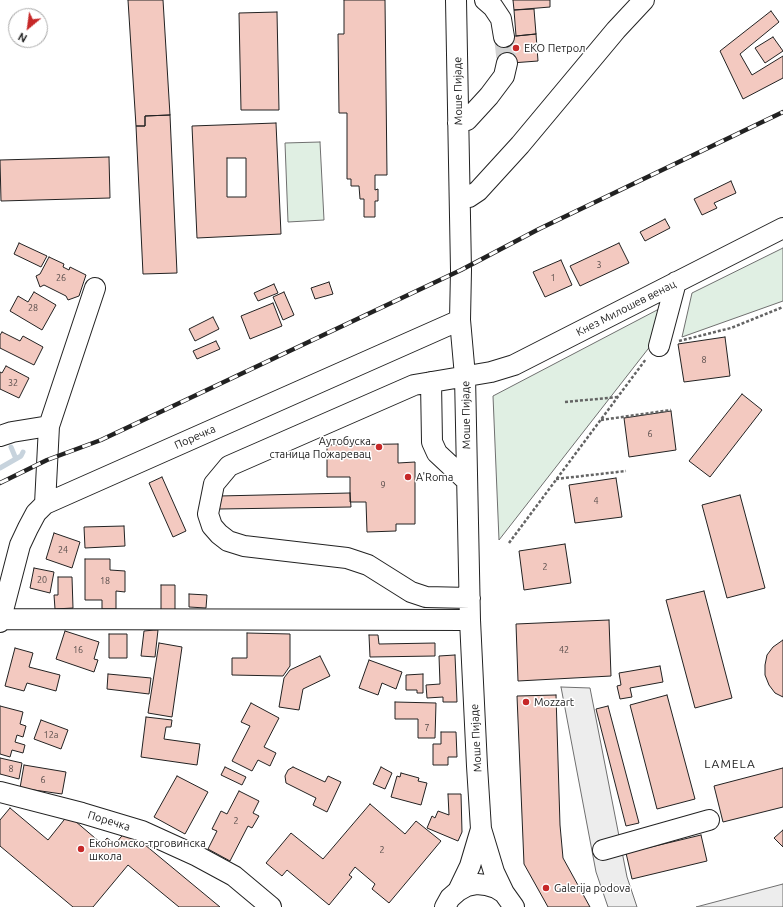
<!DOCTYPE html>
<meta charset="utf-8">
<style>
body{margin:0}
#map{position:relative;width:783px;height:907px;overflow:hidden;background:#fff;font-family:Ubuntu,sans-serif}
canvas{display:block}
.north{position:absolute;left:8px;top:8px;width:40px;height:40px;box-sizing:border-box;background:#fff;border:1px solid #a7a7a7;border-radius:50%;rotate:209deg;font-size:11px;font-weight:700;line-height:16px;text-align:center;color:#222}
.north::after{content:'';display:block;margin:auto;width:14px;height:18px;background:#c62828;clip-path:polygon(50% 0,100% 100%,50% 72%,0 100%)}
</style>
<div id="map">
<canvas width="783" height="907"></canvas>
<div class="north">N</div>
</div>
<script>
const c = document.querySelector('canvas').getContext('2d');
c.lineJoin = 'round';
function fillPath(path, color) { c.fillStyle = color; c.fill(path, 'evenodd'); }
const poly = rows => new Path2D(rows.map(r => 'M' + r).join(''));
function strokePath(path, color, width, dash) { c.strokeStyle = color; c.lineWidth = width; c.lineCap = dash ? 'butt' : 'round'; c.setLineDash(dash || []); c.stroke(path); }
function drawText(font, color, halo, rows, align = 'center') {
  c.font = font + ' Ubuntu,sans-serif'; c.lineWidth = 3; c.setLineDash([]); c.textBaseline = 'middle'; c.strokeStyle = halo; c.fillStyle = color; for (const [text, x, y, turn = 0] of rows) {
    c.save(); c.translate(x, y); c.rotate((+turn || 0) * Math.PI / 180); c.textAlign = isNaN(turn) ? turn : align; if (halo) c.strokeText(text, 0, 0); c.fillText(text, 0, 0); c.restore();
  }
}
const green = poly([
 [320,142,324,220,288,222,285,143,320,142],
 [783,248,783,301,682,337,692,293,783,248],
 [659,309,655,340,499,540,493,396,659,309]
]);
const parking = poly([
 [561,687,590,688,627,877,637,907,608,907,596,872,561,687],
 [783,884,783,907,696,907,783,884]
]);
const stream = poly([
 [11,447,16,459],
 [0,468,21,456,23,452]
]);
const building = poly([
 [128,0,163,0,170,115,145,116,145,126,136,126,128,0],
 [344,0,385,0,387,175,375,175,375,190,378,189,378,201,375,201,375,217,364,217,364,199,360,199,359,186,351,186,351,179,347,179,347,113,339,113,338,34,344,34,344,0],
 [513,0,550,0,550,7,514,10,513,0],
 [534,9,536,34,516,36,514,10,534,9],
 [771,11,779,22,740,54,752,75,783,56,783,78,743,99,720,51,771,11],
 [277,12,279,110,241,110,239,13,277,12],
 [536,34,538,61,498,64,496,38,536,34],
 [773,37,783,51,765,63,755,48,773,37],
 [170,115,177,273,143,274,136,126,145,126,145,116,170,115],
 [276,123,281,234,197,238,192,126,276,123],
 [227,158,246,158,246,197,227,197,227,158],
 [109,157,110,198,1,201,0,160,109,157],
 [731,181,736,193,714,203,717,208,702,215,694,199,731,181],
 [665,219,670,228,645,241,640,232,665,219],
 [19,243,47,256,41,267,14,254,19,243],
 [619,243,629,263,580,286,570,266,619,243],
 [49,257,64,264,63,267,69,270,70,267,86,275,79,296,68,300,66,296,44,285,40,287,36,276,40,274,49,257],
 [561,260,572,285,545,297,533,272,561,260],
 [329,282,333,294,315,299,311,288,329,282],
 [274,284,278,293,258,301,254,293,274,284],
 [34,292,56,305,42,330,10,311,18,296,28,302,34,292],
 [284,292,294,315,283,320,273,297,284,292],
 [273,303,282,326,250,339,241,316,273,303],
 [213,317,219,329,195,341,189,329,213,317],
 [2,332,20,341,23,336,43,347,34,365,0,348,0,335,2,332],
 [725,337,730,376,684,382,678,344,725,337],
 [216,341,220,349,197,359,193,351,216,341],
 [6,366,29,378,19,398,0,389,0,372,2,373,6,366],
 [742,394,762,410,710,477,689,461,742,394],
 [671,411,676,450,629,457,624,418,671,411],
 [398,444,398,463,415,462,415,524,396,524,396,531,367,532,366,502,350,502,350,477,327,477,327,445,398,444],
 [162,477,186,531,173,537,149,483,162,477],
 [616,478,622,517,575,523,569,485,616,478],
 [350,493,351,507,219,509,219,496,350,493],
 [740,495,765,588,727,598,702,505,740,495],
 [124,526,125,546,85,548,84,527,124,526],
 [54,533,80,542,72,568,46,559,54,533],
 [565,544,571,583,524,590,519,551,565,544],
 [85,559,110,559,110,570,125,571,125,592,116,591,116,609,102,609,102,600,85,600,85,559],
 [34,568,54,572,50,593,30,588,34,568],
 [58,577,72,577,73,608,55,609,54,595,58,595,58,577],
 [161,585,175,585,175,610,161,610,161,585],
 [704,591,732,698,695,708,666,600,704,591],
 [189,594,207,595,206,608,189,607,189,594],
 [609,620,611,676,518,681,516,624,609,620],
 [155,630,158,630,155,657,141,656,144,631,155,630],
 [65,631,99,642,94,659,98,660,94,672,56,659,65,631],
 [247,633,290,634,290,666,283,676,232,675,232,658,247,658,247,633],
 [109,634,127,634,127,658,109,658,109,634],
 [369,635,378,635,379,644,435,643,435,656,370,657,369,635],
 [783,640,783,697,775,693,769,685,765,675,765,665,767,655,773,647,783,640],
 [159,643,182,647,172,717,148,713,159,643],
 [15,648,33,653,29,667,60,675,56,691,27,683,24,691,5,686,15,648],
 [455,655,457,702,443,702,443,697,427,698,426,685,440,684,439,656,455,655],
 [320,656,330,676,303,689,299,710,279,707,284,678,290,670,320,656],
 [369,660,402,672,396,689,382,683,378,695,359,688,369,660],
 [660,666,663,682,630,688,632,697,620,699,617,686,621,685,619,673,660,666],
 [108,674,151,678,149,694,107,689,108,674],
 [423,674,423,693,417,693,417,690,406,690,406,675,423,674],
 [556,695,560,825,563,858,590,907,548,907,524,864,517,696,556,695],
 [667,695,695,799,657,809,630,705,667,695],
 [395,702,436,703,435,738,418,738,418,719,395,719,395,702],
 [251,703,279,718,264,747,276,753,270,766,258,760,252,771,232,761,250,726,241,722,251,703],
 [0,706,23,712,20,724,26,726,23,737,17,735,15,742,25,745,23,753,12,750,10,757,0,754,0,706],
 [608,706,639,823,626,826,596,709,608,706],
 [146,717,172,720,171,727,166,727,164,739,200,744,197,765,141,757,146,717],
 [41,720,68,730,61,749,34,739,41,720],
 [441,732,456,732,457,757,448,757,448,765,433,765,433,744,441,744,441,732],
 [0,758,22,763,19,779,0,774,0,758],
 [24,765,66,772,62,794,20,788,24,765],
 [225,767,246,777,242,785,221,775,225,767],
 [293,767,325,782,328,776,341,782,327,812,313,805,316,798,286,783,285,776,288,770,293,767],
 [381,767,392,773,385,789,373,784,381,767],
 [783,768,783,807,723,822,714,786,783,768],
 [401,773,419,778,418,781,427,783,421,805,391,797,397,776,400,777,401,773],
 [177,776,208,792,185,834,154,817,177,776],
 [239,791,259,801,253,813,259,816,252,828,248,826,230,861,208,849,217,831,212,829,221,811,227,814,239,791],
 [448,794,461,794,462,832,458,841,427,828,432,816,435,818,438,811,449,815,448,794],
 [370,804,405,834,416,821,441,841,389,903,372,889,375,884,355,867,349,875,352,877,329,905,287,870,282,876,266,863,291,833,323,859,370,804],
 [10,808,48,840,68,815,102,844,107,838,115,844,127,830,220,907,179,907,128,865,93,907,73,907,0,846,0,820,10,808],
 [783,830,783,847,774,838,783,830],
 [701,835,707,861,632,879,626,853,701,835]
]);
const minorTunnel = poly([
 [504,37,507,63]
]);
const path = poly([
 [679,341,731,328,783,307],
 [565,402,618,397],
 [601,420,671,410],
 [556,479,626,471],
 [509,543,646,359]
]);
const minor = poly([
 [456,0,461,270,460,320,465,376,470,620,477,766,481,829,494,872,504,893],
 [485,0,493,7,501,19,504,37],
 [458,123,467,120,489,96,504,76,507,63],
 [460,199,469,197,478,191,520,145,616,30,644,0],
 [659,346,676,282],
 [431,382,432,442,437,453,467,481],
 [0,436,12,432,49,426],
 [45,504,49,426,95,288],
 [470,598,426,597,411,592,368,565,347,558,244,546,228,541,219,534,212,526,208,514,214,484,229,466,414,385,491,372,514,365,783,228],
 [1,619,470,620],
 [0,622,20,545,28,528,36,513,45,504,460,320],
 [0,792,82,813,142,831,197,856,234,876,271,907],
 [603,850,709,820],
 [458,891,470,866,481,829],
 [445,907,450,898,458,891,467,886,477,884,486,885,496,888,504,893,514,907]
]);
const rail = poly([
 [0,483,47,460,101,440,461,270,539,229,783,112]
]);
const markers = [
 [516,48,4,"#c62828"],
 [379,447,4,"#c62828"],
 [408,477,4,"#c62828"],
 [526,702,4,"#c62828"],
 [81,849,4,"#c62828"],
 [546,888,4,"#c62828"]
];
const numberNames = [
 ["3",599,265],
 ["26",61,278],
 ["1",553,278],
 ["28",33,308],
 ["8",704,360],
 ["32",13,383],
 ["6",650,434],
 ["9",383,485],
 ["4",596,501],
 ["24",63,550],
 ["2",545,567],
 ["20",42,580],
 ["18",105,581],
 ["16",78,650],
 ["42",564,650],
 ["7",427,728],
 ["12a",51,735],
 ["8",11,769],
 ["6",43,780],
 ["2",236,821],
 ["2",382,850]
];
const poiNames = [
 ["ЕКО Петрол",524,48],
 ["Аутобуска",371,441,"right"],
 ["станица Пожаревац",371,454,"right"],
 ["A'Roma",416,477],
 ["Mozzart",534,702],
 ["Економско-трговинска",89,843],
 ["школа",89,856],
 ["Galerija podova",554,888]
];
const streetNames = [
 ["Моше Пијаде",458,91,-91],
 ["Кнез Милошев венац",626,308,-27],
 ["Моше Пијаде",466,415,-91],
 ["Поречка",195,437,-24],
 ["Моше Пијаде",476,738,-93],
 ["Поречка",109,821,17]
];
const neighbourhoodNames = [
 ["LAMELA",730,764]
];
fillPath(green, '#e0efe3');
strokePath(green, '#6f6f6f', 1);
fillPath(parking, '#ededed');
strokePath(parking, '#6f6f6f', 1);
strokePath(stream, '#c7d3dd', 5);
fillPath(building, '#f3c9c0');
strokePath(building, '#222', 1);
strokePath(minorTunnel, '#d3d3d3', 20, [20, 10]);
strokePath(minor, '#222', 22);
strokePath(path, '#646464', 2.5, [3, 2]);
strokePath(minor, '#fff', 20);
strokePath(rail, '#222', 4.5);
strokePath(rail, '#fff', 3, [9]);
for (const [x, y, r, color] of markers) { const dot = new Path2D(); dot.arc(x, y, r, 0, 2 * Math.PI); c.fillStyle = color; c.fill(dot); strokePath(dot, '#fff', 1.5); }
drawText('9px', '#564c4a', null, numberNames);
drawText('11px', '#222', '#fff', poiNames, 'left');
drawText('11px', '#222', '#fff', streetNames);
c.letterSpacing = '1px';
drawText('12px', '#222', '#fff', neighbourhoodNames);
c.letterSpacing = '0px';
</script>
